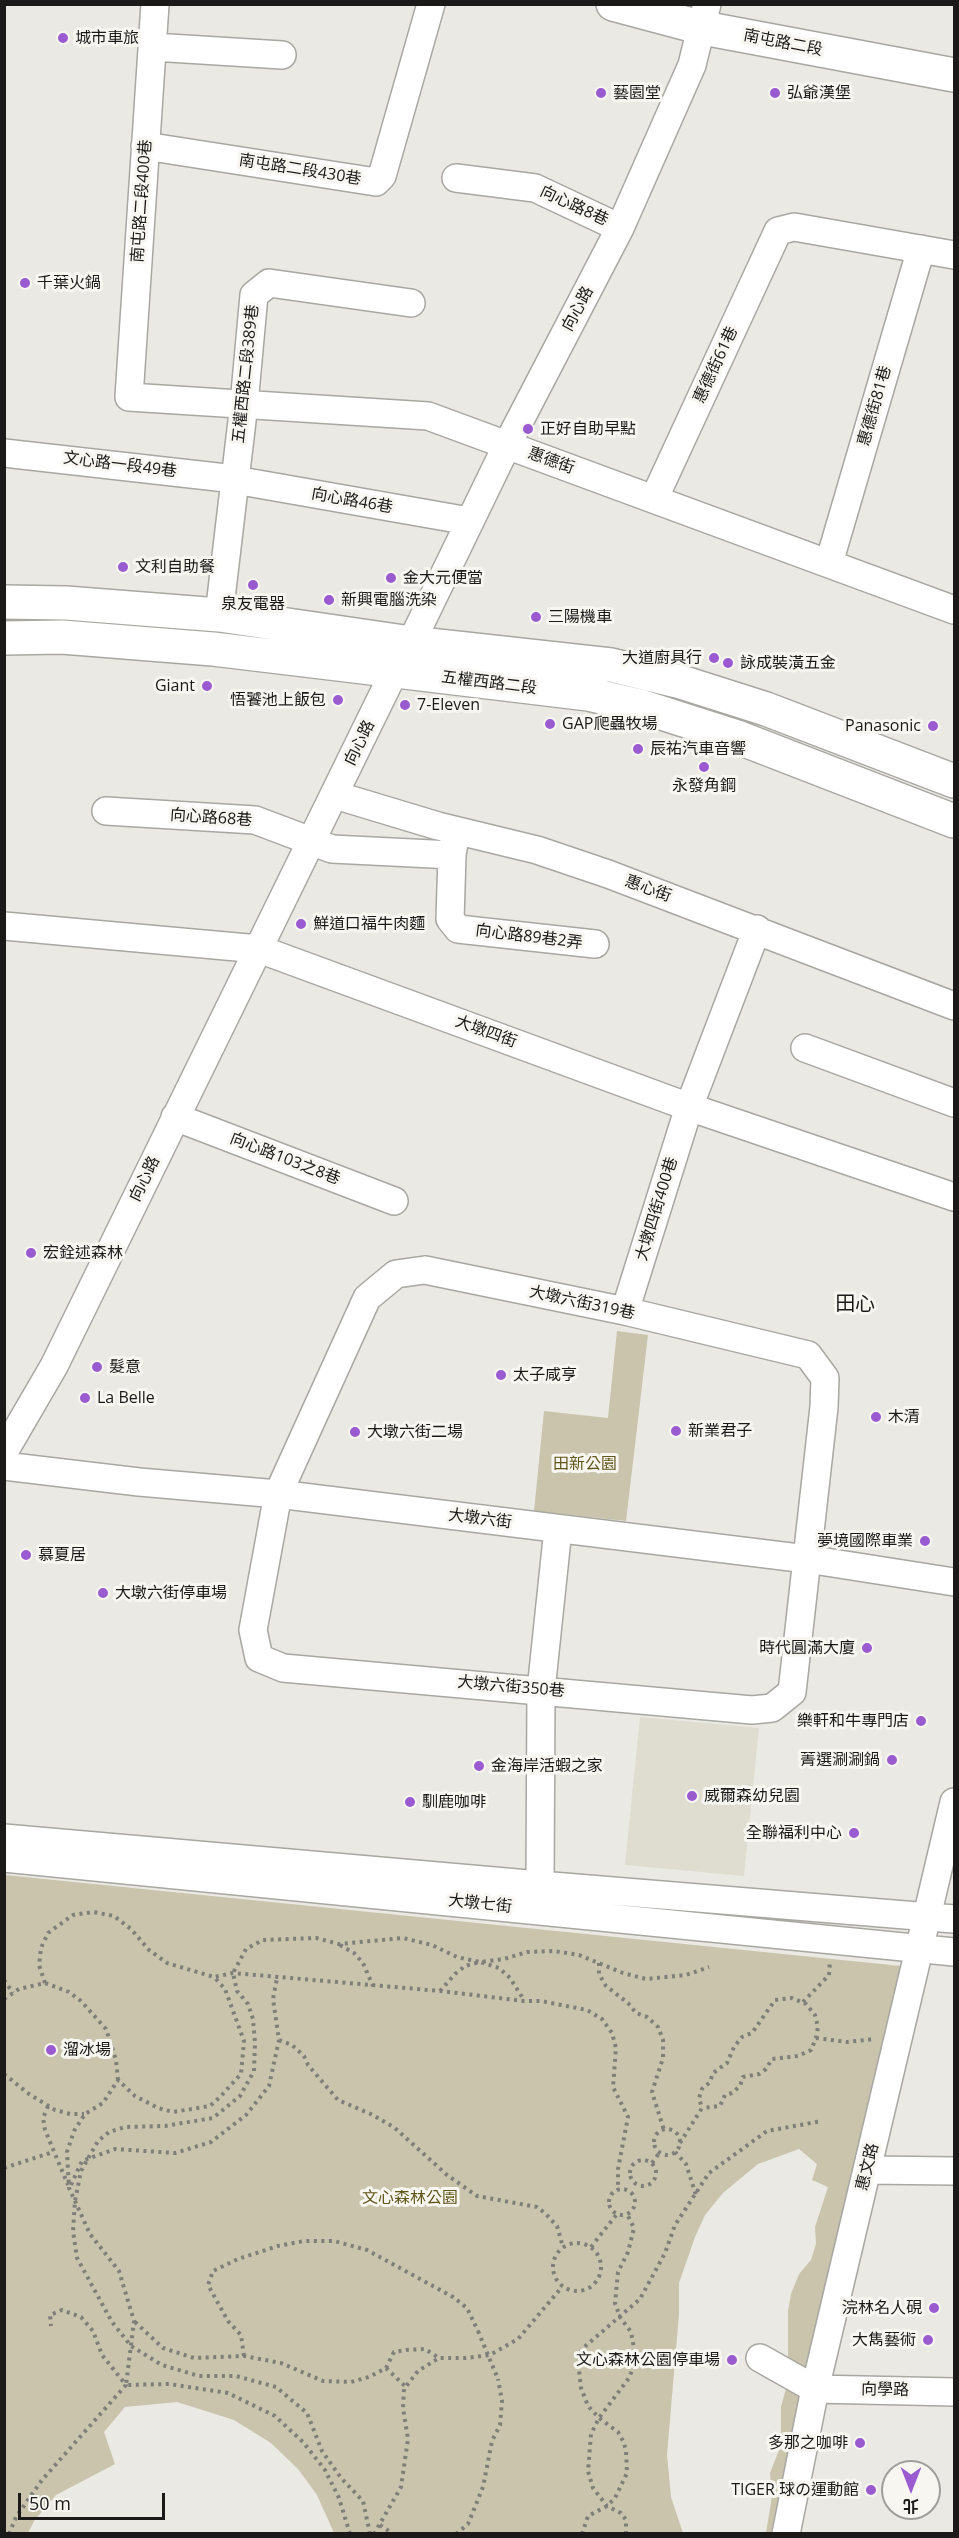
<!DOCTYPE html>
<meta charset="utf-8">
<style>
body{margin:0}
#map{position:relative;width:959px;height:2538px;overflow:hidden;background:#eae9e4;font-family:"Open Sans","Noto Sans TC",sans-serif}
canvas{display:block}
.frame{position:absolute;inset:0;border:6px solid #1b1a19;pointer-events:none}
.north{position:absolute;left:881px;top:2460px;width:60px;height:60px;box-sizing:border-box;background:#f7f6f1;border:2px solid #9f9e9b;border-radius:50%;rotate:180deg;font-size:16px;font-weight:700;line-height:24px;text-align:center;color:#1b1a19}
.north::after{content:'';display:block;margin:auto;width:21px;height:27px;background:#9a5ad0;clip-path:polygon(50% 0,100% 100%,50% 72%,0 100%)}
.scale{position:absolute;left:18px;top:2493px;width:147px;height:27px;box-sizing:border-box;border:3px solid #1b1a19;border-top:0;padding-left:8px;font-size:18px;line-height:21px;white-space:nowrap;color:#1b1a19;-webkit-text-stroke:4px #f7f6f1;paint-order:stroke}
</style>
<div id="map">
<canvas width="959" height="2538"></canvas>
<div class="frame"></div>
<div class="north">北</div>
<div class="scale">50 m</div>
</div>
<script>
const c = document.querySelector('canvas').getContext('2d');
c.lineJoin = 'round';
function fillPath(path, color) { c.fillStyle = color; c.fill(path, 'evenodd'); }
const poly = rows => new Path2D(rows.map(r => 'M' + r).join(''));
function strokePath(path, color, width, dash) { c.strokeStyle = color; c.lineWidth = width; c.lineCap = dash ? 'butt' : 'round'; c.setLineDash(dash || []); c.stroke(path); }
function drawText(font, color, halo, rows, align = 'center') {
  c.font = font + ' "Open Sans","Noto Sans TC","Noto Sans JP",sans-serif'; c.lineWidth = 6; c.setLineDash([]); c.textBaseline = 'middle'; c.strokeStyle = halo; c.fillStyle = color; for (const [text, x, y, turn = 0] of rows) {
    c.save(); c.translate(x, y); c.rotate((+turn || 0) * Math.PI / 180); c.textAlign = isNaN(turn) ? turn : align; if (halo) c.strokeText(text, 0, 0); c.fillText(text, 0, 0); c.restore();
  }
}
const built = poly([
 [640,1717,759,1728,744,1876,625,1865]
]);
const green = poly([
 [617,1331,648,1335,626,1521,534,1511,544,1411,608,1418],
 [5,1875,901,1966,771,2533,766,2533,772,2496,770,2473,781,2445,781,2407,788,2381,788,2311,791,2294,799,2274,811,2260,816,2244,815,2227,828,2187,812,2180,817,2164,799,2149,758,2164,723,2193,705,2215,695,2237,679,2283,679,2314,667,2455,671,2497,683,2533,334,2533,317,2495,298,2469,271,2443,234,2420,177,2402,125,2407,104,2432,115,2464,56,2495,34,2521,28,2533,5,2533]
]);
const path = poly([
 [340,1945,354,1953,363,1963,373,1986],
 [599,1963,599,1974,606,1986,628,2003,636,2013,647,2017,658,2027,663,2040,663,2058,652,2092,664,2130],
 [4,1980,13,1993],
 [45,1983,39,1965,41,1948,48,1933,73,1915,93,1912,114,1916,131,1929,149,1950,167,1963,214,1977],
 [440,1991,455,1974,465,1966,480,1962,499,1968,510,1978,524,2000],
 [4,1999,19,1989,45,1983,69,1992,81,2001,106,2029,116,2060,118,2080],
 [803,2002,829,1975,830,1961],
 [816,2038,847,2042,875,2039],
 [279,2040,292,2045,304,2056,308,2065,338,2100,373,2115,395,2128,447,2175,477,2196,537,2207,545,2213,557,2226,563,2247],
 [4,2074,29,2094,55,2110,70,2114,84,2114],
 [48,2106,43,2118,45,2130,68,2185],
 '654 2142a13 13 0 1 1 26 0a13 13 0 1 1-26 0Z',
 [680,2143,702,2108,699,2098,702,2089,710,2082,713,2073,727,2063,734,2047,742,2037,752,2033,775,2000,792,1998,806,2004,815,2015,818,2027,816,2038,811,2050,798,2056,772,2059,766,2069,759,2074,743,2077,740,2086,732,2093,725,2095,720,2106,702,2108],
 [675,2152,686,2164,696,2195],
 '630 2173a13 13 0 1 1 26 0a13 13 0 1 1-26 0Z',
 [652,2163,660,2152],
 [4,2168,53,2152],
 [71,2185,82,2161,115,2149,175,2153,211,2142,246,2115,269,2086,279,2040,273,1999,277,1978],
 '609 2202a13 13 0 1 1 26 0a13 13 0 1 1-26 0Z',
 '553 2267a24 24 0 1 1 48 0a24 24 0 1 1-48 0Z',
 [591,2247,617,2214],
 [135,2322,163,2348,194,2358,244,2356,281,2363,323,2381,351,2382,369,2377,386,2368,394,2352,406,2350,425,2349,439,2358,466,2358,490,2355,518,2339,562,2287],
 [244,2356,241,2335,228,2321,208,2285,213,2271,238,2259,278,2246,304,2241,334,2241,367,2250,453,2297,467,2308,478,2331],
 [386,2368,406,2387],
 [380,2525,393,2534],
 [9,2534,16,2517,42,2480,126,2385,102,2355,93,2331,81,2317,62,2310,50,2315,51,2326],
 [350,2534,339,2498,325,2470,303,2442,275,2416,228,2393,169,2384,126,2385,134,2321,119,2271,90,2234,69,2188,67,2152,74,2131,85,2114,103,2103,118,2080,135,2096,158,2108,173,2112,210,2106,220,2097,241,2074,244,2041,225,1989,214,1977,233,1973,440,1991,524,2001,541,2001,587,2010,602,2019,612,2033,616,2048,613,2087,628,2117,618,2169,618,2190],
 [370,2534,363,2501,341,2478,322,2451,307,2413,276,2387,236,2376,199,2376,162,2365,131,2346,112,2322,77,2258,73,2231,75,2201,81,2171,98,2141,109,2132,125,2127,165,2126,213,2118,240,2096,254,2071,255,2043,253,2019,248,2004,237,1991,233,1973,246,1949,263,1940,316,1938,339,1944,403,1938,432,1945,457,1957,480,1962,504,1959,527,1952,554,1951,579,1955,623,1973,646,1979,686,1975,709,1967],
 [374,2534,401,2487,408,2439,403,2408,404,2389,418,2371,439,2358],
 [456,2534,468,2524,483,2487,492,2441,500,2425,502,2401,498,2379],
 [582,2534,588,2516,607,2506,615,2498,627,2473,626,2450,623,2441,618,2432,599,2418,588,2406,581,2388,578,2361,582,2349,640,2299,665,2253,675,2225,709,2173,767,2131,822,2121],
 [626,2534,626,2520,621,2513,607,2506,593,2488,588,2471,591,2434,599,2418,629,2378,633,2368,634,2348,631,2332,620,2317,615,2303,618,2272,628,2252,634,2228,627,2214]
]);
const minor = poly([
 [155,4,129,397,428,416,954,610],
 [153,47,282,55],
 [145,146,376,182,382,176,431,4],
 [456,178,535,188,620,228],
 [4,453,235,479],
 [235,480,469,521],
 [654,499,778,231,794,227,954,255],
 [829,563,921,249],
 [219,615,244,404,254,295,269,283,411,303],
 [335,795,438,826,537,850,608,874,954,1006],
 [106,811,255,820,332,849,452,855],
 [455,837,452,855,450,919,458,929,595,944],
 [4,926,259,949,689,1107,954,1197],
 [805,1048,954,1103],
 [175,1117,394,1201],
 [425,1270,625,1311,808,1355,825,1378,824,1407,792,1692,772,1708,752,1710,283,1668,259,1658,253,1630,278,1494,367,1298,396,1274,425,1270],
 [625,1311,689,1107,757,929],
 [4,1452,54,1366,394,672,411,643,507,445,620,228,692,65,707,4],
 [4,1466,139,1482,278,1494,807,1559,954,1582],
 [4,1838,540,1885,954,1919],
 [4,1858,954,1952],
 [540,1885,541,1690,558,1529],
 [867,2170,954,2171],
 [760,2358,815,2389,954,2392],
 [786,2534,815,2389,954,1802]
]);
const major = poly([
 [613,4,703,28,954,75],
 [4,602,66,603,219,615,411,643,611,665,681,682,766,709,954,781],
 [4,638,62,637,213,649,588,694,640,706,737,737,954,821]
]);
const pathBridge = poly([
 [478,2331,498,2379]
]);
const markers = [
 [63,38,6,"#9a5ad0"],
 [601,93,6,"#9a5ad0"],
 [775,93,6,"#9a5ad0"],
 [25,283,6,"#9a5ad0"],
 [528,429,6,"#9a5ad0"],
 [123,567,6,"#9a5ad0"],
 [391,578,6,"#9a5ad0"],
 [253,585,6,"#9a5ad0"],
 [329,600,6,"#9a5ad0"],
 [536,617,6,"#9a5ad0"],
 [714,658,6,"#9a5ad0"],
 [728,663,6,"#9a5ad0"],
 [207,686,6,"#9a5ad0"],
 [338,700,6,"#9a5ad0"],
 [405,705,6,"#9a5ad0"],
 [550,724,6,"#9a5ad0"],
 [933,726,6,"#9a5ad0"],
 [638,749,6,"#9a5ad0"],
 [704,767,6,"#9a5ad0"],
 [301,924,6,"#9a5ad0"],
 [31,1253,6,"#9a5ad0"],
 [97,1367,6,"#9a5ad0"],
 [501,1375,6,"#9a5ad0"],
 [85,1398,6,"#9a5ad0"],
 [876,1417,6,"#9a5ad0"],
 [676,1431,6,"#9a5ad0"],
 [355,1432,6,"#9a5ad0"],
 [925,1541,6,"#9a5ad0"],
 [26,1555,6,"#9a5ad0"],
 [103,1593,6,"#9a5ad0"],
 [867,1648,6,"#9a5ad0"],
 [921,1721,6,"#9a5ad0"],
 [892,1760,6,"#9a5ad0"],
 [479,1766,6,"#9a5ad0"],
 [692,1796,6,"#9a5ad0"],
 [410,1802,6,"#9a5ad0"],
 [854,1833,6,"#9a5ad0"],
 [51,2050,6,"#9a5ad0"],
 [934,2308,6,"#9a5ad0"],
 [928,2340,6,"#9a5ad0"],
 [732,2360,6,"#9a5ad0"],
 [860,2443,6,"#9a5ad0"],
 [871,2490,6,"#9a5ad0"]
];
const poiNames = [
 ["城市車旅",75,38],
 ["藝園堂",613,93],
 ["弘爺漢堡",787,93],
 ["千葉火鍋",37,283],
 ["正好自助早點",540,429],
 ["文利自助餐",135,567],
 ["金大元便當",403,578],
 ["新興電腦洗染",341,600],
 ["泉友電器",253,604,"center"],
 ["三陽機車",548,617],
 ["大道廚具行",702,658,"right"],
 ["詠成裝潢五金",740,663],
 ["Giant",195,686,"right"],
 ["悟饕池上飯包",326,700,"right"],
 ["7-Eleven",417,705],
 ["GAP爬蟲牧場",562,724],
 ["Panasonic",921,726,"right"],
 ["辰祐汽車音響",650,749],
 ["永發角鋼",704,786,"center"],
 ["鮮道口福牛肉麵",313,924],
 ["宏銓述森林",43,1253],
 ["髮意",109,1367],
 ["太子咸亨",513,1375],
 ["La Belle",97,1398],
 ["木清",888,1417],
 ["新業君子",688,1431],
 ["大墩六街二場",367,1432],
 ["夢境國際車業",913,1541,"right"],
 ["慕夏居",38,1555],
 ["大墩六街停車場",115,1593],
 ["時代圓滿大廈",855,1648,"right"],
 ["樂軒和牛專門店",909,1721,"right"],
 ["菁選涮涮鍋",880,1760,"right"],
 ["金海岸活蝦之家",491,1766],
 ["威爾森幼兒園",704,1796],
 ["馴鹿咖啡",422,1802],
 ["全聯福利中心",842,1833,"right"],
 ["溜冰場",63,2050],
 ["浣林名人硯",922,2308,"right"],
 ["大雋藝術",916,2340,"right"],
 ["文心森林公園停車場",720,2360,"right"],
 ["多那之咖啡",848,2443,"right"],
 ["TIGER 球の運動館",859,2490,"right"]
];
const streetNames = [
 ["南屯路二段",783,43,11],
 ["南屯路二段430巷",300,170,9],
 ["南屯路二段400巷",142,201,-86],
 ["向心路8巷",574,206,25],
 ["向心路",578,309,-62],
 ["惠德街61巷",716,365,-65],
 ["五權西路二段389巷",246,374,-84],
 ["惠德街81巷",875,406,-74],
 ["惠德街",551,461,20],
 ["文心路一段49巷",120,465,7],
 ["向心路46巷",352,501,10],
 ["五權西路二段",489,683,7],
 ["向心路",360,743,-64],
 ["向心路68巷",211,818,4],
 ["惠心街",648,889,20],
 ["向心路89巷2弄",529,937,7],
 ["大墩四街",486,1032,20],
 ["向心路103之8巷",285,1159,21],
 ["向心路",145,1179,-64],
 ["大墩四街400巷",657,1209,-73],
 ["大墩六街319巷",582,1303,12],
 ["大墩六街",480,1519,7],
 ["大墩六街350巷",511,1687,5],
 ["大墩七街",480,1904,6],
 ["惠文路",868,2167,-76],
 ["向學路",885,2390,1]
];
const parkNames = [
 ["田新公園",585,1464],
 ["文心森林公園",410,2198]
];
const quarterNames = [
 ["田心",855,1304]
];
fillPath(built, '#dfddd0');
fillPath(green, '#c9c4ab');
strokePath(minor, '#a8a7a2', 30);
strokePath(major, '#a8a7a2', 36);
strokePath(path, '#7f7e7b', 4, [3, 4.5]);
strokePath(minor, '#fff', 27);
strokePath(major, '#fff', 33);
strokePath(pathBridge, '#7f7e7b', 4, [3, 4.5]);
for (const [x, y, r, color] of markers) { const dot = new Path2D(); dot.arc(x, y, r, 0, 2 * Math.PI); c.fillStyle = color; c.fill(dot); strokePath(dot, '#f7f6f1', 2); }
drawText('16px', '#1b1a19', '#f7f6f1', poiNames, 'left');
drawText('16px', '#1b1a19', '#f7f6f1', streetNames);
drawText('16px', '#61551a', '#f7f6f1', parkNames);
drawText('20px', '#1b1a19', '#f7f6f1', quarterNames);
</script>
